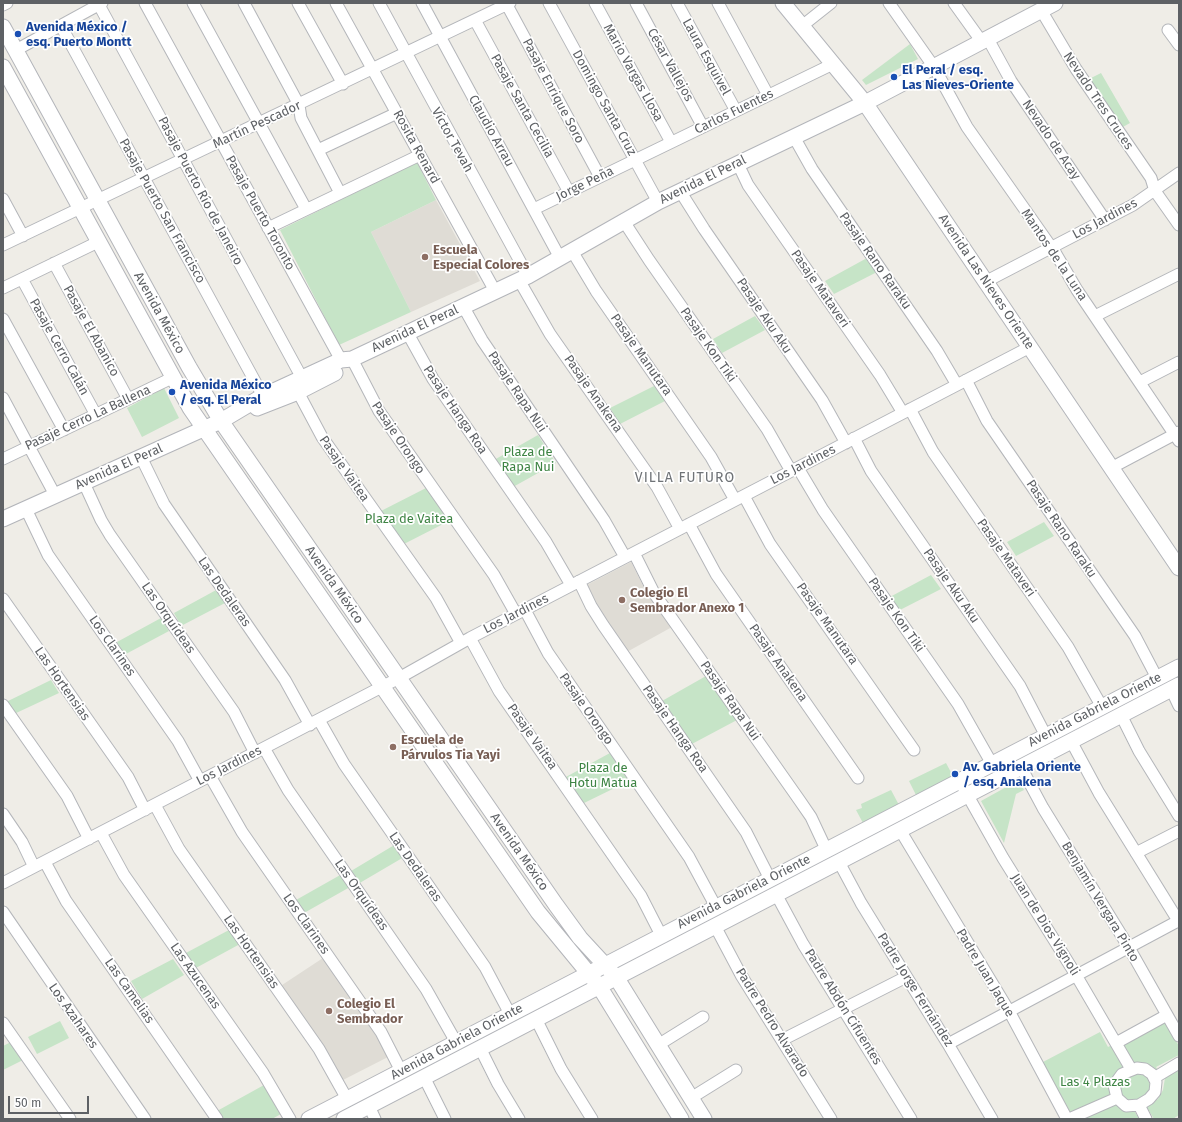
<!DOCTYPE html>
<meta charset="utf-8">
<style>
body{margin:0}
#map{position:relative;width:1182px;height:1122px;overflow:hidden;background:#efede7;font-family:"Fira Sans",sans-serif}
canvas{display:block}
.frame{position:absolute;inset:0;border:4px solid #5e6165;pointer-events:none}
.scale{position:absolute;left:8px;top:1096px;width:81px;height:18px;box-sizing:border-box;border:2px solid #5e6165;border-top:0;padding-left:5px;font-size:12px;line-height:14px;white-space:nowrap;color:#5e6165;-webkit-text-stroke:3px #fff;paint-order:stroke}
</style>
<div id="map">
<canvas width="1182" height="1122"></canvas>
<div class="frame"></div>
<div class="scale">50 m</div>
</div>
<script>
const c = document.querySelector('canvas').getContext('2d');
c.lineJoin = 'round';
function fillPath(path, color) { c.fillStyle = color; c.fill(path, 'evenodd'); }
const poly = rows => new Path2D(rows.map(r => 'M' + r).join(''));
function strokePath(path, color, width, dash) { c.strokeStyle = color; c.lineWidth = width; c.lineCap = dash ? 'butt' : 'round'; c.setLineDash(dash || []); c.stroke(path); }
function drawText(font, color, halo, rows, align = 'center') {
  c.font = font + ' "Fira Sans",sans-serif'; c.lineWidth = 3.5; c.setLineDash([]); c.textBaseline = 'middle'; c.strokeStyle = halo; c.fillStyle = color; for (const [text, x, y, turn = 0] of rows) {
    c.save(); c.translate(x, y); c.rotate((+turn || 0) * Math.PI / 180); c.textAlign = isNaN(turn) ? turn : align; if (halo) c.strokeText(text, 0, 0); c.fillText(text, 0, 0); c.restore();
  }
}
const education = poly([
 [436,200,480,281,411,312,371,232],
 [631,562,643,586,672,627,625,653,585,586],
 [323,958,377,1035,388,1057,341,1081,279,987]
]);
const green = poly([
 [910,44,918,59,866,85,862,80],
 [1101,73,1130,123,1121,128,1087,80],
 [417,162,436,200,371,232,411,312,339,345,280,230],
 [867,258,877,272,834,294,825,281],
 [755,316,765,330,722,353,713,339],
 [654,386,665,401,620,424,610,408],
 [164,388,179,418,142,437,127,408],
 [538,435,556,463,513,487,494,460],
 [428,487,449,521,402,545,379,512],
 [1044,522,1054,536,1016,556,1007,542],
 [931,575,941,589,898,611,888,598],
 [218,589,225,603,181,626,174,613],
 [161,618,169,631,124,655,117,642],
 [706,676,737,720,690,745,662,701],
 [51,680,59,693,14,714,6,702],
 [610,753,629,781,582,804,564,778],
 [946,763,953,776,916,795,909,781],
 [1019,780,1024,790,1016,794,1004,843,981,801],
 [891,790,899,805,863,823,856,810,862,808,861,804],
 [396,844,404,857,358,884,351,871],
 [342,874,350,887,304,913,296,900],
 [229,930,240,944,194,969,184,954],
 [173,959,184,975,142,999,131,981],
 [1162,1018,1179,1046,1179,1055,1156,1067,1163,1078,1157,1098,1135,1112,1139,1119,1073,1119,1043,1062,1100,1032,1108,1047],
 [60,1021,69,1038,37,1054,28,1037],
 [11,1042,23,1060,3,1070,3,1046],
 [1179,1069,1179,1115,1173,1119,1154,1119,1146,1106,1158,1099,1163,1090,1165,1078],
 [264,1085,281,1114,272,1119,221,1119,217,1111]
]);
const street = poly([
 [145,3,341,360],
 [193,3,306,209],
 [244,3,299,105,301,118,340,193],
 [298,3,343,84],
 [336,3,495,291],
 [379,3,528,276],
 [422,3,560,258],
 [549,3,658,202],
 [595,3,671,142],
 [636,3,703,127],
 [677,3,736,111],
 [718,3,768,95],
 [889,3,934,67,967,127,1056,254,1077,290,1179,441],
 [954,3,982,42],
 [3,5,7,3],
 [99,5,302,378],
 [507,5,600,177],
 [1041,10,1076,69,1151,178,1155,191,1179,225],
 [475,20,569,192],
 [61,26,263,396],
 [802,26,831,3],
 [1168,30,1179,45],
 [988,39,1011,81,1105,220],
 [16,50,102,3],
 [794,137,812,169,937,351,957,385],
 [318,150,397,113],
 [738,164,748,185,880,375,903,413],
 [680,191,704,229,822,400,846,443],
 [3,199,23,236],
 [534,209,833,64],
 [623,220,649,260,767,429,791,471],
 [268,228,420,155],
 [3,245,510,3],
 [572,251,596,291,711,457,735,500],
 [54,263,128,399],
 [22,279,96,415],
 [519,280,550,334,657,487,680,529],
 [985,282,1133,205,1179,173],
 [3,288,98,242],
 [463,306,482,340,604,520,625,557],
 [1095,316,1179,274],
 [3,319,64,430],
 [407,332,433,379,546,542,571,585],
 [352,359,379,411,494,575,516,614],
 [966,380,987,421,1135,636,1157,678],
 [1140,382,1179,362],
 [298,392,322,437,436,598,461,643],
 [3,398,55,495],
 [910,409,933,452,1068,647,1102,707],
 [854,438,871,471,1020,686,1046,736],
 [141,457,164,504,285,680,310,725],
 [3,459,172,378],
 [798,468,823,510,958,704,992,764],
 [1111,468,1179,432],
 [84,483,101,520,110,535,234,712,255,753],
 [744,496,770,544,914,750],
 [26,509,48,555,178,741,200,781],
 [689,524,716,574,858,778],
 [634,553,654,593,800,801,811,817,826,849],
 [579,581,591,606,603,625,746,832,770,879],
 [3,599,128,777,145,810],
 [525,610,548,653,689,857,716,907],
 [470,638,499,691,641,896,661,935],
 [1171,689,1179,706],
 [3,705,67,796,89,839],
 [1121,715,1139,751,1179,816],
 [319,720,344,764,485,967,510,1014],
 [1071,741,1099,793,1179,922],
 [264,748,288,790,426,989,456,1042],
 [1021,767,1043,808,1128,946,1179,1036],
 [210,776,242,832,381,1032,401,1071],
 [959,780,1003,858,1076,975,1131,1069],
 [155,805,179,849,319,1049,347,1099],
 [3,814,22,842,34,867],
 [900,830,1009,1011,1067,1119],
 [101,833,124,875,263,1073,290,1119],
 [1136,853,1179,831],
 [45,862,66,901,217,1119],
 [839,862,861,903,948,1044,992,1119],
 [3,883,399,678,470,638,1030,347],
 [776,894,803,944,911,1119],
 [3,912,145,1119],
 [715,926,741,975,831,1119],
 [536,1019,561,1069,592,1119],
 [3,1023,70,1119],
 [782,1040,906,977],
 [1116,1043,1167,1015],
 [948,1044,1178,921],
 [658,1045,703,1017],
 [480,1048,498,1084,519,1119],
 [1137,1068,1145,1069,1152,1074,1156,1082,1155,1092,1149,1099,1139,1105,1126,1106,1117,1098,1114,1085,1122,1074,1137,1068],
 [424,1077,445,1119],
 [1154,1078,1179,1063],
 [691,1098,736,1070],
 [1139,1105,1146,1119],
 [369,1106,375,1119],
 [1069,1119,1117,1098]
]);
const secondary = poly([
 [783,3,865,103,1179,568],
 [3,27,189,367,221,421,556,905,580,938,616,977,704,1119],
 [3,67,190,408,538,912,599,986,681,1119],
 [257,408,298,392,335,373],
 [3,519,221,421,263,396,341,360,352,359,528,276,658,202,865,103,1055,3],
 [309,1119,1179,667],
 [344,1119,1179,685]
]);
const markers = [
 [18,34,4,"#1a4fb4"],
 [894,77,4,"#1a4fb4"],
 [425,257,4,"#8d6e63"],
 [172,392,4,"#1a4fb4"],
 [622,600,4,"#8d6e63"],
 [393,747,4,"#8d6e63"],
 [955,774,4,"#1a4fb4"],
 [329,1011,4,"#8d6e63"]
];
const transitNames = [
 ["Avenida México /",26,27],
 ["esq. Puerto Montt",26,42],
 ["El Peral / esq.",902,70],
 ["Las Nieves-Oriente",902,85],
 ["Avenida México",180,385],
 ["/ esq. El Peral",180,400],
 ["Av. Gabriela Oriente",963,767],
 ["/ esq. Anakena",963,782]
];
const streetNames = [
 ["Laura Esquivel",706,57,61],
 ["César Vallejos",670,65,61],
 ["Mario Vargas Llosa",633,73,61],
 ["Pasaje Enrique Soro",553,91,62],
 ["Nevado Tres Cruces",1098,101,56],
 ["Domingo Santa Cruz",604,103,61],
 ["Pasaje Santa Cecilia",522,106,61],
 ["Carlos Fuentes",734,112,-26],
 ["Martín Pescador",257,125,-25],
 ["Claudio Arrau",491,131,61],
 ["Víctor Tevah",452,140,61],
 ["Nevado de Acay",1051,140,56],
 ["Rosita Renard",416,147,61],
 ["Avenida El Peral",703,180,-26],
 ["Jorge Peña",585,184,-26],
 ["Pasaje Puerto Río de Janeiro",200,191,62],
 ["Pasaje Puerto San Francisco",162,211,61],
 ["Pasaje Puerto Toronto",260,213,61],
 ["Los Jardines",1105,219,-28],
 ["Mantos de la Luna",1054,255,56],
 ["Pasaje Rano Raraku",875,261,55],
 ["Avenida Las Nieves Oriente",986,282,56],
 ["Pasaje Mataveri",820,289,55],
 ["Avenida México",159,313,61],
 ["Pasaje Aku Aku",764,316,56],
 ["Avenida El Peral",415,329,-25],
 ["Pasaje El Abanico",91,331,61],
 ["Pasaje Kon Tiki",708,345,55],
 ["Pasaje Cerro Calán",59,347,61],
 ["Pasaje Manutara",641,355,55],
 ["Pasaje Rapa Nui",517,392,56],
 ["Pasaje Anakena",593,394,55],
 ["Pasaje Hanga Roa",455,410,56],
 ["Pasaje Cerro La Ballena",88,418,-25],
 ["Pasaje Orongo",398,438,56],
 ["Los Jardines",803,465,-27],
 ["Avenida El Peral",119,467,-24],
 ["Pasaje Vaitea",344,469,55],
 ["Pasaje Rano Raraku",1061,529,56],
 ["Pasaje Mataveri",1006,558,55],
 ["Avenida México",334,585,55],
 ["Pasaje Aku Aku",951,586,55],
 ["Las Dedaleras",224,592,55],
 ["Los Jardines",516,614,-27],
 ["Pasaje Kon Tiki",896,615,55],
 ["Las Orquídeas",168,618,55],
 ["Pasaje Manutara",827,624,55],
 ["Los Clarines",112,646,55],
 ["Pasaje Anakena",778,663,55],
 ["Las Hortensias",62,684,55],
 ["Pasaje Rapa Nui",730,701,55],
 ["Pasaje Orongo",586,709,55],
 ["Avenida Gabriela Oriente",1095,710,-27],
 ["Pasaje Hanga Roa",675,729,55],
 ["Pasaje Vaitea",532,737,55],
 ["Los Jardines",229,766,-27],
 ["Avenida México",519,852,55],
 ["Las Dedaleras",415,867,55],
 ["Avenida Gabriela Oriente",744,892,-27],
 ["Las Orquídeas",361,895,55],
 ["Benjamín Vergara Pinto",1100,902,59],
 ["Los Clarines",306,924,55],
 ["Juan de Dios Vignoli",1045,925,58],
 ["Las Hortensias",251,952,55],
 ["Padre Juan Jaque",985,973,59],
 ["Las Azucenas",195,976,55],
 ["Padre Jorge Fernández",915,990,58],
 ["Las Camelias",129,991,55],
 ["Padre Abdón Cifuentes",843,1007,58],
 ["Los Azahares",73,1016,55],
 ["Padre Pedro Alvarado",772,1023,58],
 ["Avenida Gabriela Oriente",457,1042,-28]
];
const educationNames = [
 ["Escuela",433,250],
 ["Especial Colores",433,265],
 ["Colegio El",630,593],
 ["Sembrador Anexo 1",630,608],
 ["Escuela de",401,740],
 ["Párvulos Tia Yayi",401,755],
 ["Colegio El",337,1004],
 ["Sembrador",337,1019]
];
const parkNames = [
 ["Plaza de",528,452],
 ["Rapa Nui",528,467],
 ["Plaza de Vaitea",409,519],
 ["Plaza de",603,768],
 ["Hotu Matua",603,783],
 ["Las 4 Plazas",1095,1082]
];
const neighbourhoodNames = [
 ["VILLA FUTURO",685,478]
];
fillPath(education, '#dfdcd5');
fillPath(green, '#c6e4c7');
strokePath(street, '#b4b6ba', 13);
strokePath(secondary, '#b3b5ba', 17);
strokePath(street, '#fff', 11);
strokePath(secondary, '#fff', 15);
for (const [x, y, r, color] of markers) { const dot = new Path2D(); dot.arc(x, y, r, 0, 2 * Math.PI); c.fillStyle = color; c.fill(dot); strokePath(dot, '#fff', 1.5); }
drawText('bold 13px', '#164399', '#fff', transitNames, 'left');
drawText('13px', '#5e6165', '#fff', streetNames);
drawText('bold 13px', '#785e54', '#fff', educationNames, 'left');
drawText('13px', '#3e8444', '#fff', parkNames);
c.letterSpacing = '1px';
drawText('14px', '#6f7377', '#fff', neighbourhoodNames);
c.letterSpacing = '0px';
</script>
